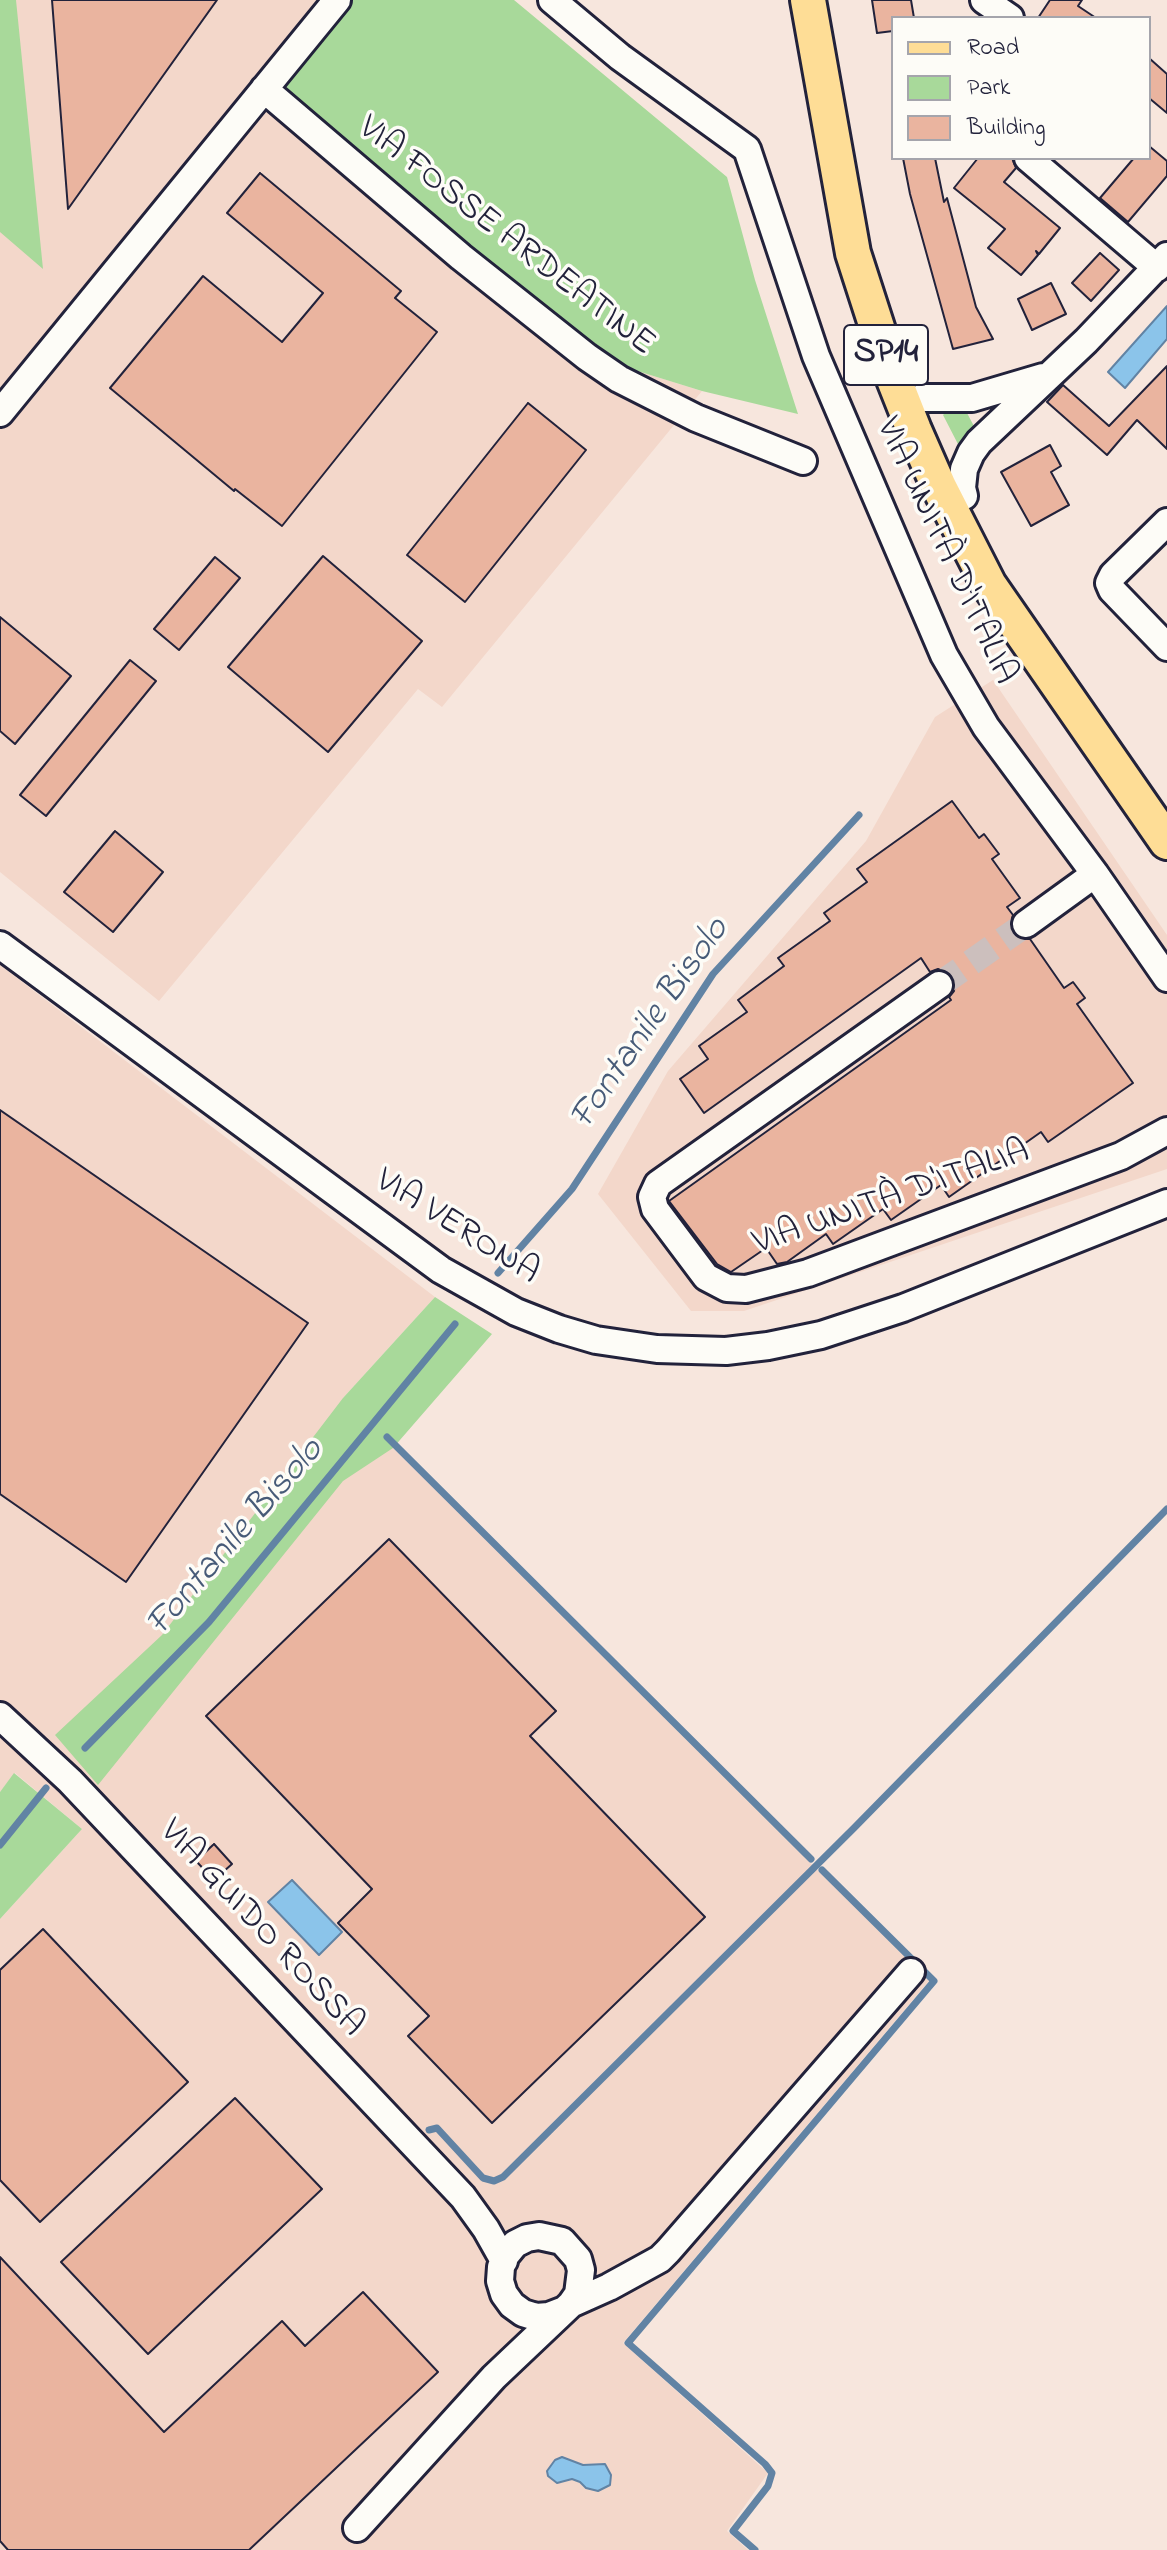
<!DOCTYPE html>
<meta charset="utf-8">
<style>
body{margin:0}
#map{position:relative;width:1167px;height:2550px;overflow:hidden;background:#f7e6dd;font-family:"Indie Flower",sans-serif}
canvas{display:block}
.legend{position:absolute;left:891px;top:16px;width:260px;height:144px;box-sizing:border-box;background:#fdfcf7;border:2px solid #a5a5ac;margin:0;padding:10px 14px;list-style:none;font-size:24px;color:#22223b}
.legend li{display:flex;align-items:center;gap:16px;height:40px}
.legend b{width:40px;border:2px solid #a5a5ac}
</style>
<div id="map">
<canvas width="1167" height="2550"></canvas>
<ul class="legend">
<li><b style="height:10px;background:#fedd96"></b>Road</li>
<li><b style="height:22px;background:#a8d99a"></b>Park</li>
<li><b style="height:22px;background:#eab49f"></b>Building</li>
</ul>
</div>
<script>
const c = document.querySelector('canvas').getContext('2d');
c.lineJoin = 'round';
function fillPath(path, color) { c.fillStyle = color; c.fill(path, 'evenodd'); }
const poly = rows => new Path2D(rows.map(r => 'M' + r).join(''));
function strokePath(path, color, width, dash) { c.strokeStyle = color; c.lineWidth = width; c.lineCap = dash ? 'butt' : 'round'; c.setLineDash(dash || []); c.stroke(path); }
function drawText(font, color, halo, rows, align = 'center') {
  c.font = font + ' "Indie Flower",sans-serif'; c.lineWidth = 7; c.setLineDash([]); c.textBaseline = 'middle'; c.strokeStyle = halo; c.fillStyle = color; for (const [text, x, y, turn = 0] of rows) {
    c.save(); c.translate(x, y); c.rotate((+turn || 0) * Math.PI / 180); c.textAlign = isNaN(turn) ? turn : align; if (halo) c.strokeText(text, 0, 0); c.fillText(text, 0, 0); c.restore();
  }
}
const built = poly([
 [0,0,351,0,280,88,618,365,702,391,442,707,418,689,159,1001,0,872],
 [993,680,1167,935,1167,1169,744,1311,691,1311,598,1194,668,1071,866,841,935,717],
 [0,965,435,1297,343,1398,929,1981,623,2343,768,2473,727,2531,748,2550,0,2550,0,1919,82,1829,15,1773,0,1792]
]);
const green = poly([
 [0,0,16,0,43,269,0,232],
 [351,0,514,0,727,177,755,280,798,414,702,391,618,365,449,232,280,88],
 [945,413,967,413,976,430,960,448,943,415],
 [435,1297,492,1334,393,1448,343,1481,98,1785,55,1735,162,1635,343,1398],
 [14,1773,82,1829,0,1919,0,1792]
]);
const water = poly([
 [1167,306,1167,339,1125,388,1108,372,1167,306],
 [292,1880,342,1932,319,1955,268,1902,292,1880],
 [562,2457,583,2465,605,2464,611,2475,610,2485,598,2491,586,2488,580,2482,572,2479,557,2483,548,2476,547,2471,555,2460,562,2457]
]);
const stream = poly([
 [498,1273,572,1189,713,974,859,815],
 [387,1437,811,1859],
 [85,1748,209,1622,455,1324],
 [0,1845,46,1788],
 [429,2130,437,2128,483,2178,494,2181,503,2177,854,1828,1167,1509],
 [755,2550,733,2531,768,2486,772,2473,765,2464,628,2343,934,1981,822,1870]
]);
const building = poly([
 [52,0,217,0,68,209,52,0],
 [872,0,911,0,914,18,893,18,893,31,877,33,872,0],
 [1050,0,1082,0,1078,6,1096,18,1038,18,1050,0],
 [1149,58,1167,74,1167,113,1149,98,1149,58],
 [1149,146,1167,161,1167,176,1128,222,1100,198,1134,158,1149,158,1149,146],
 [903,158,935,158,944,202,947,198,976,307,993,339,953,349,910,194,903,158],
 [978,158,1012,158,1016,168,1004,182,1060,228,1039,254,1036,251,1038,255,1021,275,988,248,1005,229,954,188,978,158],
 [260,173,401,291,395,298,437,332,282,526,235,489,234,491,110,388,203,276,282,342,323,293,227,213,260,173],
 [1100,253,1119,270,1091,301,1072,283,1100,253],
 [1051,283,1066,314,1032,330,1018,299,1051,283],
 [1167,366,1167,449,1137,420,1107,455,1047,402,1063,385,1109,426,1167,366],
 [528,403,586,450,465,602,407,555,528,403],
 [1050,445,1061,466,1051,472,1069,505,1031,526,1001,472,1050,445],
 [323,556,422,641,328,752,228,667,323,556],
 [215,557,240,578,179,650,154,629,215,557],
 [0,617,71,676,15,744,0,731,0,617],
 [130,660,156,681,46,816,20,795,130,660],
 [952,801,979,838,984,834,999,854,992,859,1020,898,1007,907,1013,915,1010,925,1013,933,1020,939,1030,939,1064,988,1073,982,1085,998,1077,1004,1133,1083,1048,1142,1041,1132,949,1197,941,1185,891,1220,883,1209,833,1244,826,1234,787,1262,777,1264,766,1248,731,1272,717,1264,669,1201,951,1000,949,997,954,991,955,983,946,971,938,969,930,972,921,958,704,1113,680,1079,708,1059,699,1046,747,1012,738,1000,784,966,778,958,830,921,824,913,867,882,857,869,952,801],
 [115,831,163,872,113,932,64,892,115,831],
 [0,1110,308,1323,126,1582,0,1494,0,1110],
 [389,1539,556,1711,530,1736,705,1917,492,2123,408,2036,429,2016,338,1923,372,1889,206,1716,389,1539],
 [214,1844,232,1864,214,1880,196,1861,214,1844],
 [43,1929,188,2082,40,2222,0,2180,0,1970,43,1929],
 [235,2098,322,2189,148,2354,61,2262,235,2098],
 [0,2257,164,2432,282,2321,305,2346,363,2292,438,2372,249,2550,8,2550,0,2541,0,2257]
]);
const minorTunnel = poly([
 [939,985,1026,924]
]);
const minor = poly([
 [552,0,620,57,747,149,816,356,944,655,986,727,1095,874,1167,978],
 [984,0,1010,18],
 [264,89,461,257,587,357,619,379,696,418,803,461],
 [1028,158,1157,268],
 [921,398,972,398,1043,377],
 [0,413,337,0],
 [964,496,962,488,964,469,971,453,979,442,1086,341,1167,256],
 [1167,522,1113,575,1109,583,1112,590,1167,647],
 [1026,924,1095,874],
 [0,945,441,1270,516,1312,559,1329,596,1340,657,1349,726,1351,768,1346,821,1335,903,1308,1167,1203],
 [939,985,658,1184,652,1197,655,1209,706,1277,727,1288,746,1289,808,1273,1121,1156,1167,1131],
 [0,1716,70,1781,463,2197,486,2229,504,2261],
 [571,2304,609,2287,660,2259,668,2251,911,1972],
 [357,2528,494,2377,571,2304,578,2294,581,2270,578,2259,562,2241,539,2236,527,2238,515,2244,506,2255,501,2267,500,2281,504,2294,512,2305,523,2313,536,2317,549,2316,562,2311]
]);
const major = poly([
 [808,0,853,253,893,377,914,430,939,487,989,585,1167,842]
]);
const shields = [
 [886,355,84]
];
const shieldNames = [
 ["SP14",886,355]
];
const streetNames = [
 ["VIA FOSSE ARDEATINE",505,238,38],
 ["VIA UNITÀ D'ITALIA",944,552,65],
 ["VIA UNITÀ D'ITALIA",892,1200,-19],
 ["VIA VERONA",456,1229,32],
 ["VIA GUIDO ROSSA",260,1930,47]
];
const waterNames = [
 ["Fontanile Bisolo",652,1025,-55],
 ["Fontanile Bisolo",237,1539,-49]
];
fillPath(built, '#f3d7ca');
fillPath(green, '#a8d99a');
fillPath(water, '#8bc4ea');
strokePath(water, '#6183a4', 2);
strokePath(stream, '#6183a4', 7);
fillPath(building, '#eab49f');
strokePath(building, '#22223b', 2);
strokePath(minorTunnel, '#ccbfbd', 26, [26, 13]);
strokePath(minor, '#22223b', 32);
strokePath(major, '#22223b', 40);
strokePath(minor, '#fdfcf7', 26);
strokePath(major, '#fedd96', 34);
for (const [x, y, w] of shields) { const box = new Path2D(); box.roundRect(x - w / 2, y - 30, w, 60, 6); c.fillStyle = '#fdfcf7'; c.fill(box); strokePath(box, '#22223b', 2); }
drawText('bold 34px', '#22223b', null, shieldNames);
drawText('36px', '#22223b', '#fdfcf7', streetNames);
drawText('italic 38px', '#475b78', '#fdfcf7', waterNames);
</script>
